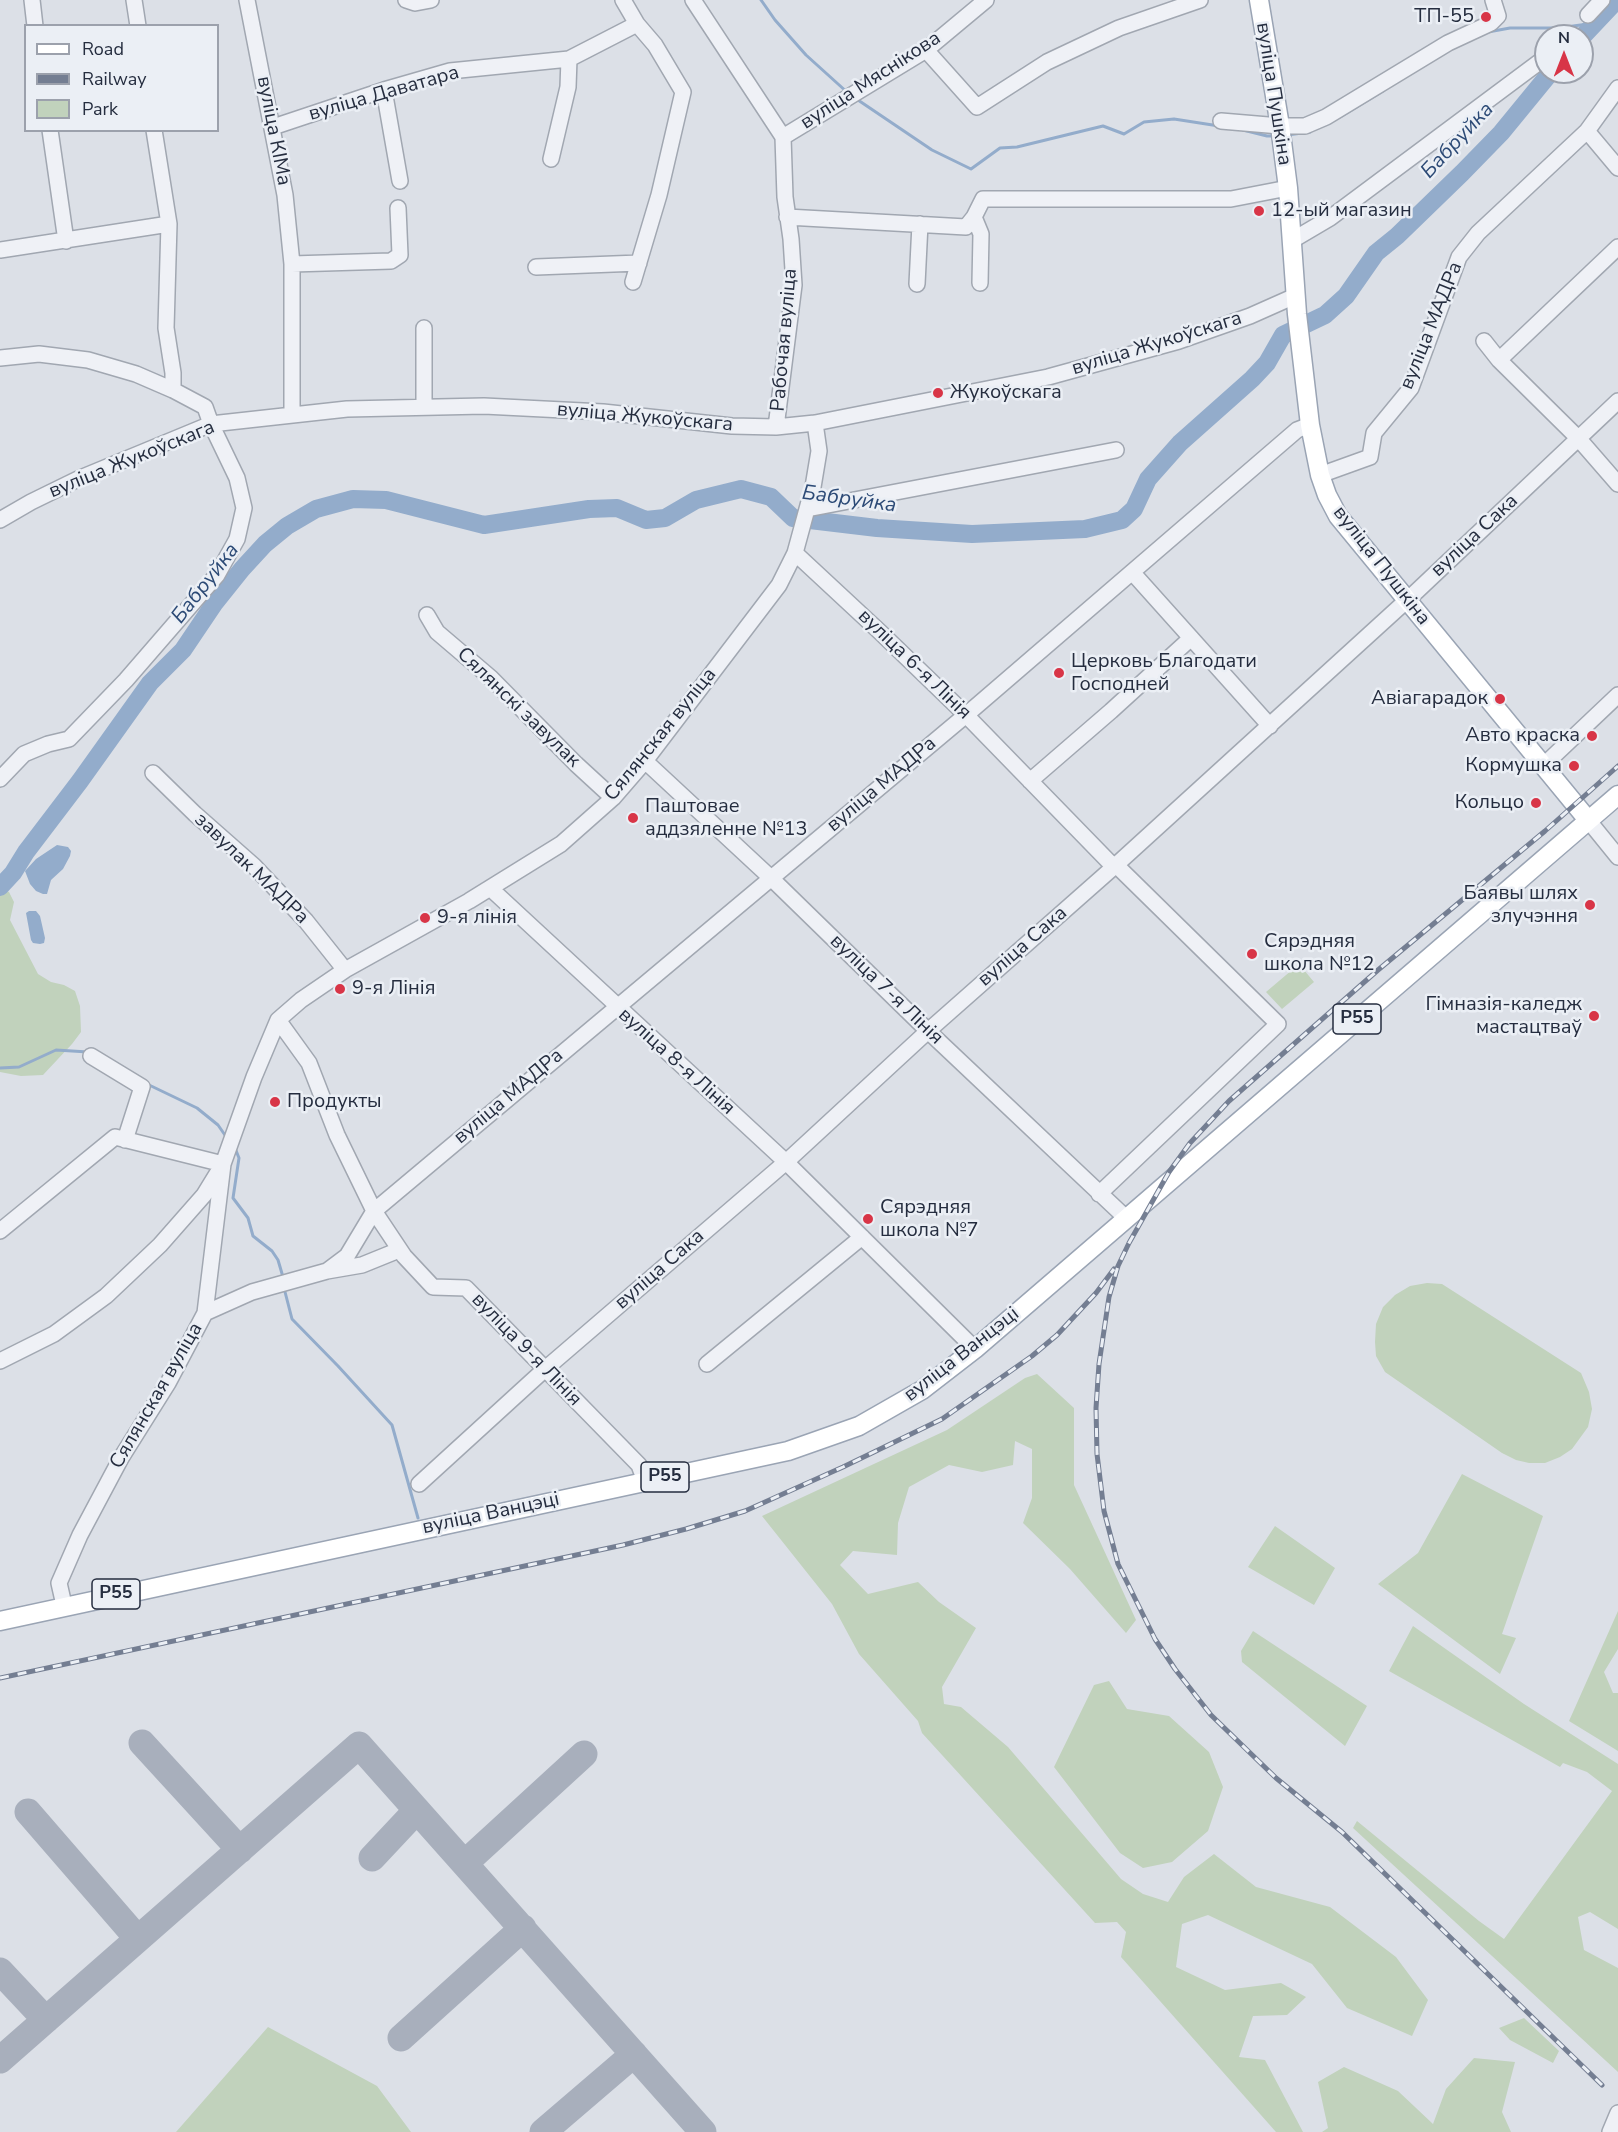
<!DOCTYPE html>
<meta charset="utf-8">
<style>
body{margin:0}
#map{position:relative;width:1618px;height:2132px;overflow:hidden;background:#dce0e7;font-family:"Nunito Sans",sans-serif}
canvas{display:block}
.legend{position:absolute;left:24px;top:24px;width:195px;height:108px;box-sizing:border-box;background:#ebeff5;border:2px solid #9ca1ac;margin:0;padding:8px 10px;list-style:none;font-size:18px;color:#252d3f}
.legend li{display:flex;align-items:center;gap:12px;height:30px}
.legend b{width:30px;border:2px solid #9ca1ac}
.north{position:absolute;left:1534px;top:24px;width:60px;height:60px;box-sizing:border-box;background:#ebeff5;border:2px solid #9ca1ac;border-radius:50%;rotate:0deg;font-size:16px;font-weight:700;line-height:24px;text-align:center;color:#252d3f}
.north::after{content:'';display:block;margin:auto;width:21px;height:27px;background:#d83547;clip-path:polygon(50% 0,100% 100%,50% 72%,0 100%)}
</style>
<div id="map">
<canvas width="1618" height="2132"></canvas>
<ul class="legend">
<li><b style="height:8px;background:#fff"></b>Road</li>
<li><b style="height:8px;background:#747e92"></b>Railway</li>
<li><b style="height:16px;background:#c1d2bc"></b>Park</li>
</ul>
<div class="north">N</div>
</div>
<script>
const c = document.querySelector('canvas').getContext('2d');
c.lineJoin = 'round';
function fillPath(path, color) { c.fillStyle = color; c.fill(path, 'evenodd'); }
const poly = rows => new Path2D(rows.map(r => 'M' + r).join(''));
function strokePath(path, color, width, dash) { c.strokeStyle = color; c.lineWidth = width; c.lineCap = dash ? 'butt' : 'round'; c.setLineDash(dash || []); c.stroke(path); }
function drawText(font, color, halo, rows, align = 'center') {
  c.font = font + ' "Nunito Sans",sans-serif'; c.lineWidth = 5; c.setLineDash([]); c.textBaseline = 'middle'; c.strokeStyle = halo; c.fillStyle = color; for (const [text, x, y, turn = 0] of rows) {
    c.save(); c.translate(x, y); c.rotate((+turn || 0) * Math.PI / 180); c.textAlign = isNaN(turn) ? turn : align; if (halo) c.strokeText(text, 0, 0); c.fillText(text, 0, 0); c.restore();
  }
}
const green = poly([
 [0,888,9,892,14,902,10,920,38,974,51,982,64,985,75,991,80,1006,81,1032,72,1044,43,1075,21,1076,0,1072],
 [1299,964,1314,982,1282,1009,1266,992],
 [1427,1283,1442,1284,1581,1373,1589,1392,1592,1409,1588,1427,1572,1449,1560,1457,1545,1463,1529,1463,1516,1460,1502,1453,1385,1372,1376,1356,1375,1342,1376,1324,1383,1307,1395,1295,1410,1286],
 [1037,1374,1074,1408,1074,1485,1136,1620,1126,1633,1070,1569,1023,1523,1032,1498,1032,1449,1015,1441,1013,1465,982,1472,949,1465,909,1487,898,1523,897,1555,853,1551,840,1565,868,1594,918,1582,939,1602,976,1628,942,1687,944,1704,961,1707,1008,1747,1121,1879,1143,1894,1168,1902,1184,1877,1214,1854,1256,1887,1330,1907,1396,1957,1428,2000,1412,2036,1347,2008,1312,1964,1208,1915,1182,1924,1176,1967,1225,1990,1281,1983,1306,1997,1287,2015,1253,2016,1239,2057,1265,2060,1303,2132,1276,2132,1121,1957,1126,1932,1117,1922,1095,1923,922,1733,918,1721,859,1654,832,1604,762,1516,947,1430,1025,1378],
 [1462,1474,1543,1516,1502,1634,1516,1638,1500,1674,1378,1584,1418,1553],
 [1275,1526,1335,1568,1314,1605,1248,1567],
 [1618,1611,1618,1649,1604,1672,1613,1693,1618,1693,1618,1751,1569,1721],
 [1413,1626,1524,1704,1618,1764,1618,1929,1590,1912,1578,1917,1584,1950,1618,1968,1618,2072,1353,1828,1357,1821,1479,1921,1504,1939,1612,1791,1587,1772,1563,1763,1560,1767,1389,1671],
 [1253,1631,1367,1706,1345,1746,1242,1662,1241,1651],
 [1109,1681,1127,1709,1169,1716,1209,1752,1223,1787,1208,1831,1172,1862,1143,1868,1120,1853,1054,1767,1094,1685],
 [1524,2018,1559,2051,1553,2063,1510,2040,1499,2028],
 [268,2027,377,2086,411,2132,176,2132],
 [1474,2058,1515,2062,1502,2112,1511,2132,1322,2132,1328,2128,1318,2082,1344,2067,1398,2091,1433,2124,1446,2089]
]);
const water = poly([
 [57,845,68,847,71,851,70,856,63,869,51,880,47,894,43,894,36,891,30,884,25,871,36,859],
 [29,911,36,911,40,916,45,938,44,943,40,944,33,943,31,940,26,913]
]);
const stream = poly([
 [761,0,775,20,806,55,848,93],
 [1488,32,1510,28,1559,28,1595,23],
 [855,98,932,150,971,169,1000,148,1017,147,1103,126,1124,134,1144,122,1174,119,1219,126],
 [1340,117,1383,91],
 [1243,130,1267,136,1275,136],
 [1287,135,1310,132],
 [0,1068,19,1067,56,1050,88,1052],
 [147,1084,197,1108,218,1125,227,1138],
 [235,1148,239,1158,233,1198,248,1218,253,1236,272,1251,278,1260,283,1277],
 [284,1288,292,1319,338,1366,392,1425,418,1518]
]);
const river = poly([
 [1582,37,1617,0],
 [0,887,13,873,26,852,80,781,150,683,183,650,214,604,242,569,265,544,287,526,316,509,353,499,386,500,484,525,589,509,617,508,646,520,665,518,696,500,741,489,771,497,793,518,877,528,972,534,1085,529,1122,520,1134,509,1148,479,1180,443,1252,379,1267,363,1283,335,1325,315,1346,296,1376,253,1397,236,1462,173,1501,133,1551,72]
]);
const taxiway = poly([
 [142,1743,240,1850],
 [28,1812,138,1939],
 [372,1858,417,1810],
 [465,1863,584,1754],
 [0,1971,46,2020],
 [401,2038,523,1928],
 [0,2060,359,1745,703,2132],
 [543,2132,634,2054]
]);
const minor = poly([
 [32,0,35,26],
 [134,0,138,26],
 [247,0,285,195,292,264,292,414],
 [406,0,415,3,431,0],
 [623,0,637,24,655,45,683,92,659,195,633,282],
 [693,0,783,137,785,197,791,239,794,285,776,427],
 [1588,15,1602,0],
 [926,50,977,107,1047,62,1119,28,1200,0],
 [384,90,400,181],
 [1221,121,1280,126,1305,126,1326,117,1448,43,1491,23,1498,16,1493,0],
 [273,127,384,90,450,71,569,59],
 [50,130,66,241],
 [154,130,169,224,166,328,173,373,173,390],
 [1587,131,1618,168],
 [783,137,926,50,986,0],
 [551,159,568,87,569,59,637,24],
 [787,217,966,227,974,217,983,199,1231,199,1288,188],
 [974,217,981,234,980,283],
 [1291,241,1330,218,1546,57],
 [0,250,169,224],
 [292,264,391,261,400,255,398,208],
 [536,267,639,263],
 [917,284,920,224],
 [1484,341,1499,360,1578,438,1618,484],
 [0,358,39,354,88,360,136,374,173,390,205,407,211,424,237,478,244,508,237,539,217,575,126,680,69,739,48,744,24,754,0,779],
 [1499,360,1618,247],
 [424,407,424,328],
 [1320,475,1370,457,1374,433,1411,388,1459,257,1478,233,1587,131,1618,88],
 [807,509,1116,450],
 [0,520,31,502,78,479,211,424,347,409,484,406,603,412,732,426,776,427,815,423,1048,377,1179,341,1250,316,1295,296],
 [795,553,880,632,966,715,1114,867],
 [1132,572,1270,726],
 [427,615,437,632,491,678,576,764,613,798],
 [645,761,771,878,928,1031,1126,1218],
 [1543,766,1618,695],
 [153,773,195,814,254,866,306,921,345,970],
 [1030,781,1111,711,1190,639],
 [1588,820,1618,857],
 [490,888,786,1162,975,1349],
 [278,1020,309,1063,337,1135,374,1211,404,1256,433,1287,466,1288,639,1465,645,1481],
 [91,1056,142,1087,125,1140],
 [1099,1194,1278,1024,1116,865],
 [0,1231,115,1137,223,1164,204,1195,160,1245,106,1296,54,1334,0,1361],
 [327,1271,347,1256,374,1211,966,715,1297,430,1310,425],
 [205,1313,252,1292,327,1271,362,1265,399,1250],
 [707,1364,862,1237],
 [419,1484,544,1370,786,1162,928,1031,1116,865,1417,591,1618,401],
 [64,1605,59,1583,80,1535,121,1458,168,1383,205,1313,223,1164,254,1077,278,1020,301,1000,345,970,469,901,561,844,613,798,645,761,779,585,795,553,813,487,819,451,815,423],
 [1610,2132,1618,2113]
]);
const major = poly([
 [1259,0,1280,126,1288,188,1297,314,1310,425,1320,475,1327,495,1338,516,1588,820],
 [0,1621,788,1451,859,1426,922,1390,975,1349,1618,795]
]);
const rail = poly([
 [0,1678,623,1545,686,1529,745,1511,843,1467,942,1419,1032,1356,1057,1335,1096,1293,1114,1269],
 [1602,2085,1342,1832,1276,1778,1211,1715,1175,1669,1155,1639,1118,1564,1104,1511,1097,1454,1096,1408,1099,1364,1109,1297,1118,1266,1129,1243,1169,1172,1190,1143,1229,1101,1378,970,1545,831,1618,766]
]);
const markers = [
 [1486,17,6,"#d83547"],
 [1259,211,6,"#d83547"],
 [938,393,6,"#d83547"],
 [1059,673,6,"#d83547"],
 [1500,699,6,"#d83547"],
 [1592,736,6,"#d83547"],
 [1574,766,6,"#d83547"],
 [1536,803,6,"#d83547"],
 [633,818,6,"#d83547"],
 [1590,905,6,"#d83547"],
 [425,918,6,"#d83547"],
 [1252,954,6,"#d83547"],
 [340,989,6,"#d83547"],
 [1594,1016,6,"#d83547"],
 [275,1102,6,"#d83547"],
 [868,1219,6,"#d83547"]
];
const shields = [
 [1357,1019,48],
 [665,1477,48],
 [116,1594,48]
];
const shieldNames = [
 ["Р55",1357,1019],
 ["Р55",665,1477],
 ["Р55",116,1594]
];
const poiNames = [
 ["ТП-55",1474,17,"right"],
 ["12-ый магазин",1271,211],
 ["Жукоўскага",950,393],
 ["Церковь Благодати",1071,662],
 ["Господней",1071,685],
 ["Авіагарадок",1488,699,"right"],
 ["Авто краска",1580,736,"right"],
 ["Кормушка",1562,766,"right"],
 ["Кольцо",1524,803,"right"],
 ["Паштовае",645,807],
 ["аддзяленне №13",645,830],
 ["Баявы шлях",1578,894,"right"],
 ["злучэння",1578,917,"right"],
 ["9-я лінія",437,918],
 ["Сярэдняя",1264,942],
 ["школа №12",1264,965],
 ["9-я Лінія",352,989],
 ["Гімназія-каледж",1582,1005,"right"],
 ["мастацтваў",1582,1028,"right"],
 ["Продукты",287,1102],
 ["Сярэдняя",880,1208],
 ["школа №7",880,1231]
];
const streetNames = [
 ["вуліца Мяснікова",871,81,-33],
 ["вуліца Даватара",384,94,-16],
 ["вуліца Пушкіна",1273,94,81],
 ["вуліца КІМа",273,131,79],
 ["вуліца МАДРа",1432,326,-68],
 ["Рабочая вуліца",785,340,-85],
 ["вуліца Жукоўскага",1157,344,-17],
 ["вуліца Жукоўскага",645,418,5],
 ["вуліца Жукоўскага",132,460,-22],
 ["вуліца Сака",1475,536,-43],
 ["вуліца Пушкіна",1381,566,52],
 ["вуліца 6-я Лінія",914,665,44],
 ["Сялянскі завулак",518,708,44],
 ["Сялянская вуліца",661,735,-51],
 ["вуліца МАДРа",882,785,-40],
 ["завулак МАДРа",251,869,44],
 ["вуліца Сака",1023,947,-41],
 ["вуліца 7-я Лінія",886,990,44],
 ["вуліца 8-я Лінія",676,1062,42],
 ["вуліца МАДРа",509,1097,-40],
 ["вуліца Сака",660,1270,-41],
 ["вуліца 9-я Лінія",526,1350,46],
 ["вуліца Ванцэці",962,1355,-38],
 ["Сялянская вуліца",157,1396,-60],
 ["вуліца Ванцэці",491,1514,-12]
];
const waterNames = [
 ["Бабруйка",1458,141,-47],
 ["Бабруйка",849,500,8],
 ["Бабруйка",206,584,-52]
];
fillPath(green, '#c1d2bc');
fillPath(water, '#93accb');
strokePath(stream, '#93accb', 3);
strokePath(river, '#93accb', 18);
strokePath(taxiway, '#a8afbc', 27);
strokePath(minor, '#a1a7b1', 18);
strokePath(major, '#9aa4b4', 21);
strokePath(minor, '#eff1f6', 15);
strokePath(major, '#fff', 18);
strokePath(rail, '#747e92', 5);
strokePath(rail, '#ebeff5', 3, [9]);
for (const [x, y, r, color] of markers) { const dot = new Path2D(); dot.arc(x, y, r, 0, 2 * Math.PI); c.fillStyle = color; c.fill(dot); strokePath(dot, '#ebeff5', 2); }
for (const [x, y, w] of shields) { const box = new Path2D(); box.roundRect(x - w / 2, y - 15, w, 30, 4.5); c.fillStyle = '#ebeff5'; c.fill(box); strokePath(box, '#252d3f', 1.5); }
drawText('bold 18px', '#252d3f', null, shieldNames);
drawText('20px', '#252d3f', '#ebeff5', poiNames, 'left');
drawText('20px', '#252d3f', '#ebeff5', streetNames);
drawText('italic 21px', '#2c4a76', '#ebeff5', waterNames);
</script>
